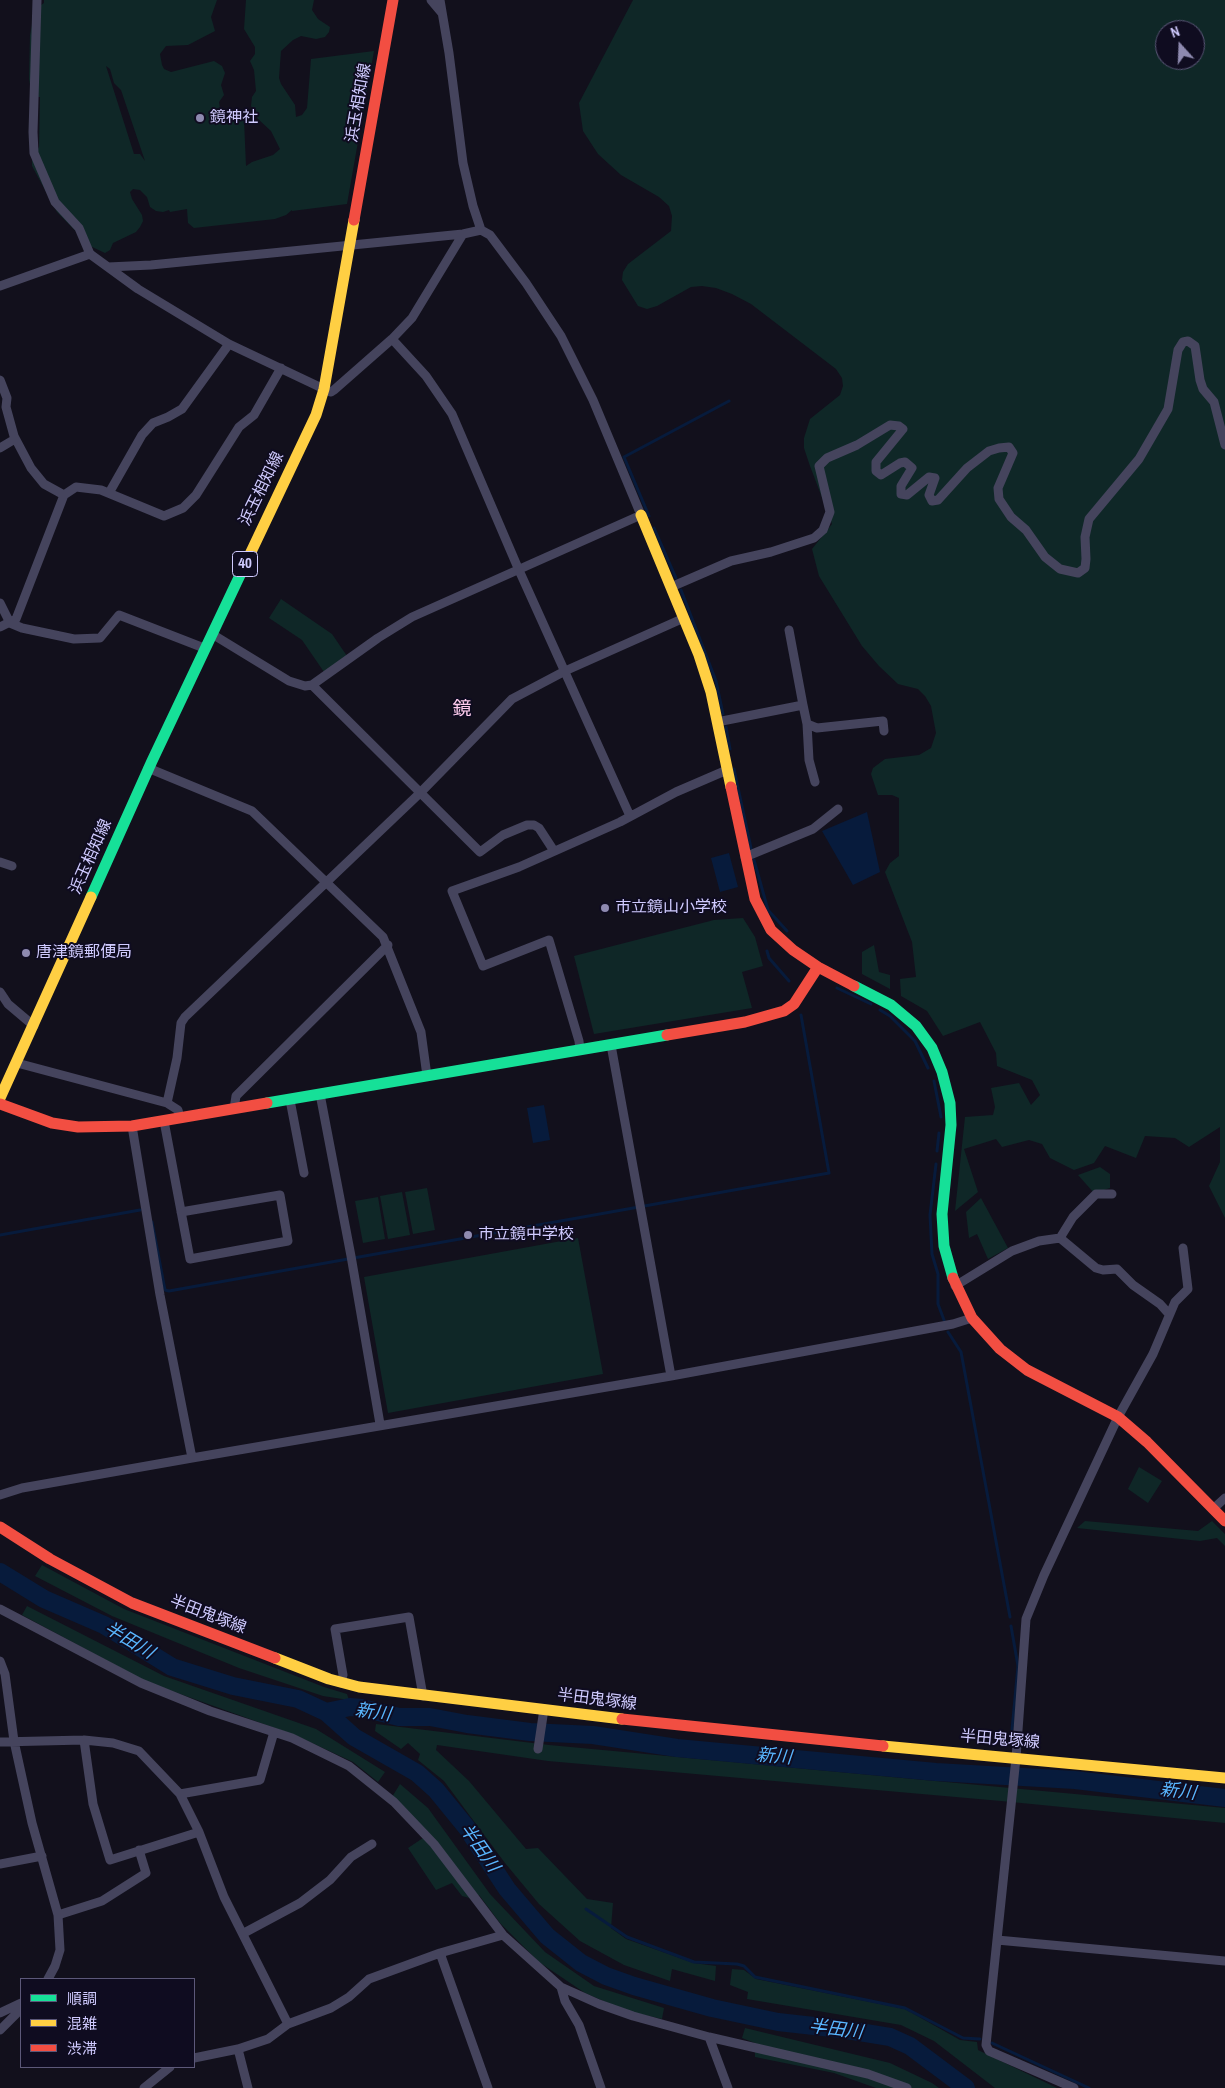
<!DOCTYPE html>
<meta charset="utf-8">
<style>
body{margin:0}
#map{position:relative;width:1225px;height:2088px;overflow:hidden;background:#12101c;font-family:"Archivo Narrow","Noto Sans JP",sans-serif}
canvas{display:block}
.legend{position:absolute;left:20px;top:1978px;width:175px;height:90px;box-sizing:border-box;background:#0f0c20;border:1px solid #5c5879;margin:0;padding:6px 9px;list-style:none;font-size:15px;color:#d0cbff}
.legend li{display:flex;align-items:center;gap:10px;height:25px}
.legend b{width:25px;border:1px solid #5c5879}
.north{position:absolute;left:1155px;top:20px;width:50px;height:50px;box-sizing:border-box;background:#0f0c20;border:1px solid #5c5879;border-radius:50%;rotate:340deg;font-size:14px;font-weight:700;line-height:20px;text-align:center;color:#d0cbff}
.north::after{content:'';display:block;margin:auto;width:18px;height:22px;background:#8e8ab0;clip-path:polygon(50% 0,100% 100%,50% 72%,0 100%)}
</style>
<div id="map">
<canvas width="1225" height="2088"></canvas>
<ul class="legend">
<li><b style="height:6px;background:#16e098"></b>順調</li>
<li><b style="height:6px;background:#ffcf43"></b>混雑</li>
<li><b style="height:6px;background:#f24e42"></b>渋滞</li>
</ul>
<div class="north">N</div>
</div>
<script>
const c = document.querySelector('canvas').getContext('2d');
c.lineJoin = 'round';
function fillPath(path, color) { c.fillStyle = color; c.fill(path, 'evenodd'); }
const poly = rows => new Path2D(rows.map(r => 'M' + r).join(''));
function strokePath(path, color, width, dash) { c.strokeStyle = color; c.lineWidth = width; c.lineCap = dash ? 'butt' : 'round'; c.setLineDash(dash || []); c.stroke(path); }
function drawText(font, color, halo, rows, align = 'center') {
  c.font = font + ' "Archivo Narrow","Noto Sans JP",sans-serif'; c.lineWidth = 4; c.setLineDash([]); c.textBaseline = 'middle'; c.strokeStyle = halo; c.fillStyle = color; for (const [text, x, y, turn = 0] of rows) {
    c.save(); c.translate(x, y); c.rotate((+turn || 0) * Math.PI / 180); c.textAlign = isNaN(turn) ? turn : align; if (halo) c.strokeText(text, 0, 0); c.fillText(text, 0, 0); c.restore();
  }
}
const green = poly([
 [44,0,217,0,211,17,215,31,188,45,166,46,160,54,162,65,164,69,171,72,214,61,222,66,225,73,221,85,224,95,219,102,222,120,244,120,246,166,252,162,273,155,280,149,271,131,258,119,251,106,252,97,256,91,254,70,250,61,255,54,255,47,244,29,246,0,314,0,312,10,318,19,330,27,329,32,325,37,316,39,301,36,293,40,281,51,279,78,281,84,295,105,296,117,302,115,307,108,311,59,374,51,347,204,292,211,292,210,286,215,275,219,194,228,188,223,187,209,170,212,169,210,163,212,156,211,150,207,147,197,140,190,133,189,130,192,132,199,142,215,143,221,140,227,136,232,113,243,110,250,105,253,90,246,57,212,32,166,32,157,39,147,40,97,37,97,31,91,29,79,30,35,35,9,44,3],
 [106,66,110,69,114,83,121,90,145,161,140,154,134,154],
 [633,0,1225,0,1225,1218,1209,1186,1220,1162,1220,1127,1189,1147,1175,1138,1145,1136,1136,1158,1105,1146,1094,1163,1074,1170,1050,1158,1042,1144,1029,1140,1002,1147,996,1139,964,1149,978,1192,955,1211,965,1117,993,1115,995,1107,991,1088,1019,1083,1031,1105,1040,1095,1032,1080,997,1066,996,1053,980,1022,943,1036,927,1011,901,996,900,979,916,977,912,942,885,872,890,863,899,856,899,798,892,795,878,795,871,774,873,768,885,759,919,755,931,748,936,733,931,706,925,696,918,689,898,684,879,666,862,646,819,576,812,549,832,524,810,466,804,448,804,438,810,419,840,395,843,386,842,378,836,369,751,304,732,294,716,288,702,286,691,287,657,306,647,309,638,306,622,280,623,272,628,264,671,231,672,216,669,206,659,197,621,175,598,154,583,131,579,103],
 [1165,30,1195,30,1195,60,1165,60],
 [281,599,332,634,347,656,324,672,302,640,269,618],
 [743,918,755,937,763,966,742,972,752,1008,594,1034,574,956,714,920],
 [874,945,879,972,890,975,890,989,862,974,862,952],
 [1100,1167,1110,1174,1110,1188,1094,1193,1078,1175],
 [427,1188,435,1230,413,1234,405,1192],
 [402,1192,410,1235,388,1239,380,1196],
 [378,1197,385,1239,363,1243,355,1201],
 [981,1198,1008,1248,988,1259,977,1234,969,1238,966,1212],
 [578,1238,603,1374,388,1413,364,1277],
 [1139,1467,1162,1481,1148,1503,1128,1489],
 [1085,1521,1198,1531,1212,1521,1225,1534,1225,1546,1217,1538,1200,1541,1077,1528],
 [42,1565,124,1609,324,1687,347,1694,349,1700,323,1696,239,1668,112,1616,35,1576],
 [27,1606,164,1676,316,1729,385,1772,378,1782,353,1762,297,1736,147,1682,22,1615],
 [376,1724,549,1745,1225,1808,1225,1823,1001,1801,548,1761,437,1745,436,1750,469,1781,526,1849,538,1848,587,1899,613,1903,611,1928,626,1939,694,1963,716,1966,715,1981,672,1969,670,1981,624,1965,580,1941,539,1904,505,1863,444,1781,418,1760,420,1754,408,1743,401,1749,375,1731],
 [400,1784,428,1808,490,1894,545,1952,594,1986,664,2008,662,2019,627,2011,585,1993,539,1962,500,1923,479,1895,473,1899,462,1896,452,1883,436,1890,408,1848,423,1838,392,1797],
 [732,1969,744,1970,756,1979,905,2009,960,2040,977,2042,978,2050,1057,2088,995,2088,934,2041,901,2025,747,1999,748,1992,730,1985],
 [745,2028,890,2063,932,2083,939,2088,876,2088,834,2073,755,2057,755,2043,742,2038]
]);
const water = poly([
 [867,812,880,872,853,885,822,831],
 [729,853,738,887,720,892,711,858],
 [544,1105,550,1140,533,1143,527,1108]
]);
const stream = poly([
 [649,516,624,457,729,401],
 [654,528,676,578],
 [681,590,716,681,723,714],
 [726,727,730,749],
 [734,769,751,848],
 [754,860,768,910,787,931],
 [767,951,769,958,789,981],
 [837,988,871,1004],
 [880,1010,890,1016,915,1041,928,1068],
 [934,1081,941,1117],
 [937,1151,939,1133],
 [936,1164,930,1215,932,1254,938,1274,938,1304,944,1320],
 [152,1222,165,1290,169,1291,829,1173,801,1015],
 [0,1235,140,1210],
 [948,1332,961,1352,1010,1617],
 [1011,1626,1018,1666,1012,1730],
 [586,1909,627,1937,694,1962,737,1964,744,1966,755,1977,905,2008,963,2038,980,2039],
 [992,2043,1089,2088]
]);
const river = poly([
 [0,1572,44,1599,104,1625,172,1667,233,1686,298,1699,326,1712,354,1737,417,1773,436,1790,467,1828,507,1889,547,1936,581,1963,606,1976,634,1986,712,2008,778,2022,841,2029,890,2037,910,2046,966,2088],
 [326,1712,350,1707,362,1708,399,1717,430,1717,467,1724,530,1732,593,1735,677,1748,936,1772,1075,1780,1225,1798]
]);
const street = poly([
 [37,0,33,132,34,153,55,202,79,228,90,254,138,289,229,344,324,389,331,392,334,390,392,339,412,318,463,234],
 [431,0,442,13],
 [440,0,449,53,463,163,473,206,481,230],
 [108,267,151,265,463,234,481,230,490,235,526,283,561,336,593,400,641,515,412,617,378,638,312,685,305,686,289,681,212,634],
 [0,286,90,254],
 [392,339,426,376,452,414,518,568,630,816],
 [0,380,7,398,6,407,14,436,31,468,44,484,64,495],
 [0,448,15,439],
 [109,493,142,435,153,423,168,417,182,409,229,344],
 [671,587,731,561,771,552,814,538,823,530,830,512,819,466,827,458,857,445,890,425,899,426,903,429,876,462,876,471,881,475,900,463,905,462,912,468,901,486,901,494,907,495,929,477,935,478,929,495,932,501,938,500,967,468,989,451,999,448,1009,447,1013,453,998,488,999,499,1011,517,1026,530,1045,557,1060,569,1078,573,1085,568,1086,559,1085,537,1089,519,1139,459,1168,409,1178,350,1183,342,1188,341,1195,346,1200,380,1203,389,1214,402,1225,445],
 [0,603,10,623,22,628,74,639,100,638,119,615,204,648],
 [0,627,16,619,64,495,76,487,101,490,164,516,183,508,196,495,239,427,254,415,281,368],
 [789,630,803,705],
 [312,685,480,852,503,835,527,825,534,825,539,828,554,851],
 [717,722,803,705,807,724,817,728,883,721,884,731],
 [807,724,809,760,815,782],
 [148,768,252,811,383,937,421,1032,427,1076],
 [745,857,813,829,838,809],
 [0,862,12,866],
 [0,992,8,1004,34,1026],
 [611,1045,671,1376],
 [580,1050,579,1041,549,940,483,966,452,891,519,867,620,822,676,792,727,770],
 [17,1063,167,1103,178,1110,180,1118],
 [320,1094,351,1256,380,1424],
 [290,1100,304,1173],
 [167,1103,177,1058,181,1023,185,1017,420,793,512,699,565,671,684,618],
 [234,1109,236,1096,388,945],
 [164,1121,190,1259,288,1241,280,1195,181,1212],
 [132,1126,160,1295,192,1458],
 [1060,1238,1096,1268,1103,1270,1117,1269,1133,1285,1160,1304,1169,1314],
 [955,1286,1012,1251,1039,1241,1060,1238,1073,1217,1096,1194,1112,1194],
 [0,1495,22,1488,192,1458,671,1376,953,1324,972,1318],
 [1213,1509,1225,1498],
 [0,1609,141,1683,210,1711,292,1738,349,1766,394,1802,434,1844,503,1935,561,1987,599,2004,633,2016,709,2037,868,2074,907,2088],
 [0,1661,5,1674,14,1741,32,1823,58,1915,60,1950,55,1966,48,1979],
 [341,1683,343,1675,335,1629,409,1617,423,1696],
 [84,1740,93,1804,110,1860,199,1832],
 [0,1742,84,1740,113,1743,139,1751,180,1794,199,1832,224,1897,288,2024],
 [538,1749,544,1709],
 [180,1794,260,1780,274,1732],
 [0,1864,42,1856],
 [58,1915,102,1901,146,1873,139,1850],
 [244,1933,300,1903,330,1880,351,1857,372,1844],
 [997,1940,1225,1961],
 [440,1953,488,2088],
 [561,1987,565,2001,579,2025,601,2088],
 [0,2013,21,2003],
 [0,2030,21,2009],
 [709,2037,728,2088],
 [238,2049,248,2088],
 [194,2058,238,2049,268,2039,288,2024,331,2008,349,1997,369,1979,440,1953,503,1935],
 [144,2088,170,2067],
 [1074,2088,989,2051,986,2045,1016,1758,1026,1619,1044,1575,1118,1417,1153,1354,1175,1302,1188,1289,1183,1248]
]);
const fast = poly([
 [91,897,152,761,242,571],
 [854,986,891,1005,916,1026,932,1048,942,1072,950,1103,951,1125,942,1214,944,1246,953,1278],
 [267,1103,667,1035]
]);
const slow = poly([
 [641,515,699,655,711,692,731,787],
 [242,571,316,415,324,389,354,220],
 [0,1098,91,897],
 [275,1658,329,1679,359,1687,622,1719],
 [883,1746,1225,1778]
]);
const jam = poly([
 [354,220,393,0],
 [731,787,755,899,771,930,793,950,818,967,854,986],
 [667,1035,745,1022,784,1011,794,1004,818,967],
 [0,1104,52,1123,78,1127,132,1126,267,1103],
 [953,1278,972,1318,1000,1349,1027,1370,1118,1417,1147,1442,1225,1521],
 [0,1527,50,1559,132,1603,275,1658],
 [622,1719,883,1746]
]);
const markers = [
 [200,118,5,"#8e8ab0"],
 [605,908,5,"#8e8ab0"],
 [26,953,5,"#8e8ab0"],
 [468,1235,5,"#8e8ab0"]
];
const shields = [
 [245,564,25]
];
const shieldNames = [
 ["40",245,564]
];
const streetNames = [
 ["浜玉相知線",359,103,-80],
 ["浜玉相知線",262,489,-64],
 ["浜玉相知線",91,857,-66],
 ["半田鬼塚線",208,1615,21],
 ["半田鬼塚線",597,1700,7],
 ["半田鬼塚線",1000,1740,5]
];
const poiNames = [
 ["鏡神社",210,118],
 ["市立鏡山小学校",615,908],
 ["唐津鏡郵便局",36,953],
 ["市立鏡中学校",478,1235]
];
const waterNames = [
 ["半田川",129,1641,31],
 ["新川",373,1713,8],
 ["新川",774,1757,5],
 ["新川",1178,1792,7],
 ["半田川",479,1848,55],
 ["半田川",836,2030,7]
];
const quarterNames = [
 ["鏡",462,710]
];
fillPath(green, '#0f2727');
fillPath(water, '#071b3c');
strokePath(stream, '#071b3c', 3);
strokePath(river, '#071b3c', 18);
strokePath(street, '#45445d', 9);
strokePath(fast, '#16e098', 11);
strokePath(slow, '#ffcf43', 11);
strokePath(jam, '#f24e42', 11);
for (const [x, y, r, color] of markers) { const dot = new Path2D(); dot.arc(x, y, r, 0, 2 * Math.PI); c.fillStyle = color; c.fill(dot); strokePath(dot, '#0f0c20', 2); }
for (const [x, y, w] of shields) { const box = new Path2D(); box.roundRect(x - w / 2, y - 12.5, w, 25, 4); c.fillStyle = '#0f0c20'; c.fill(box); strokePath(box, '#d0cbff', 1); }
drawText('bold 15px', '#d0cbff', null, shieldNames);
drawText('16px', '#d0cbff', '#0f0c20', streetNames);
drawText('16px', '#d0cbff', '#0f0c20', poiNames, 'left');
drawText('italic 18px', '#59b6ff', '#0f0c20', waterNames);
drawText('19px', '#ffcdee', '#0f0c20', quarterNames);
</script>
